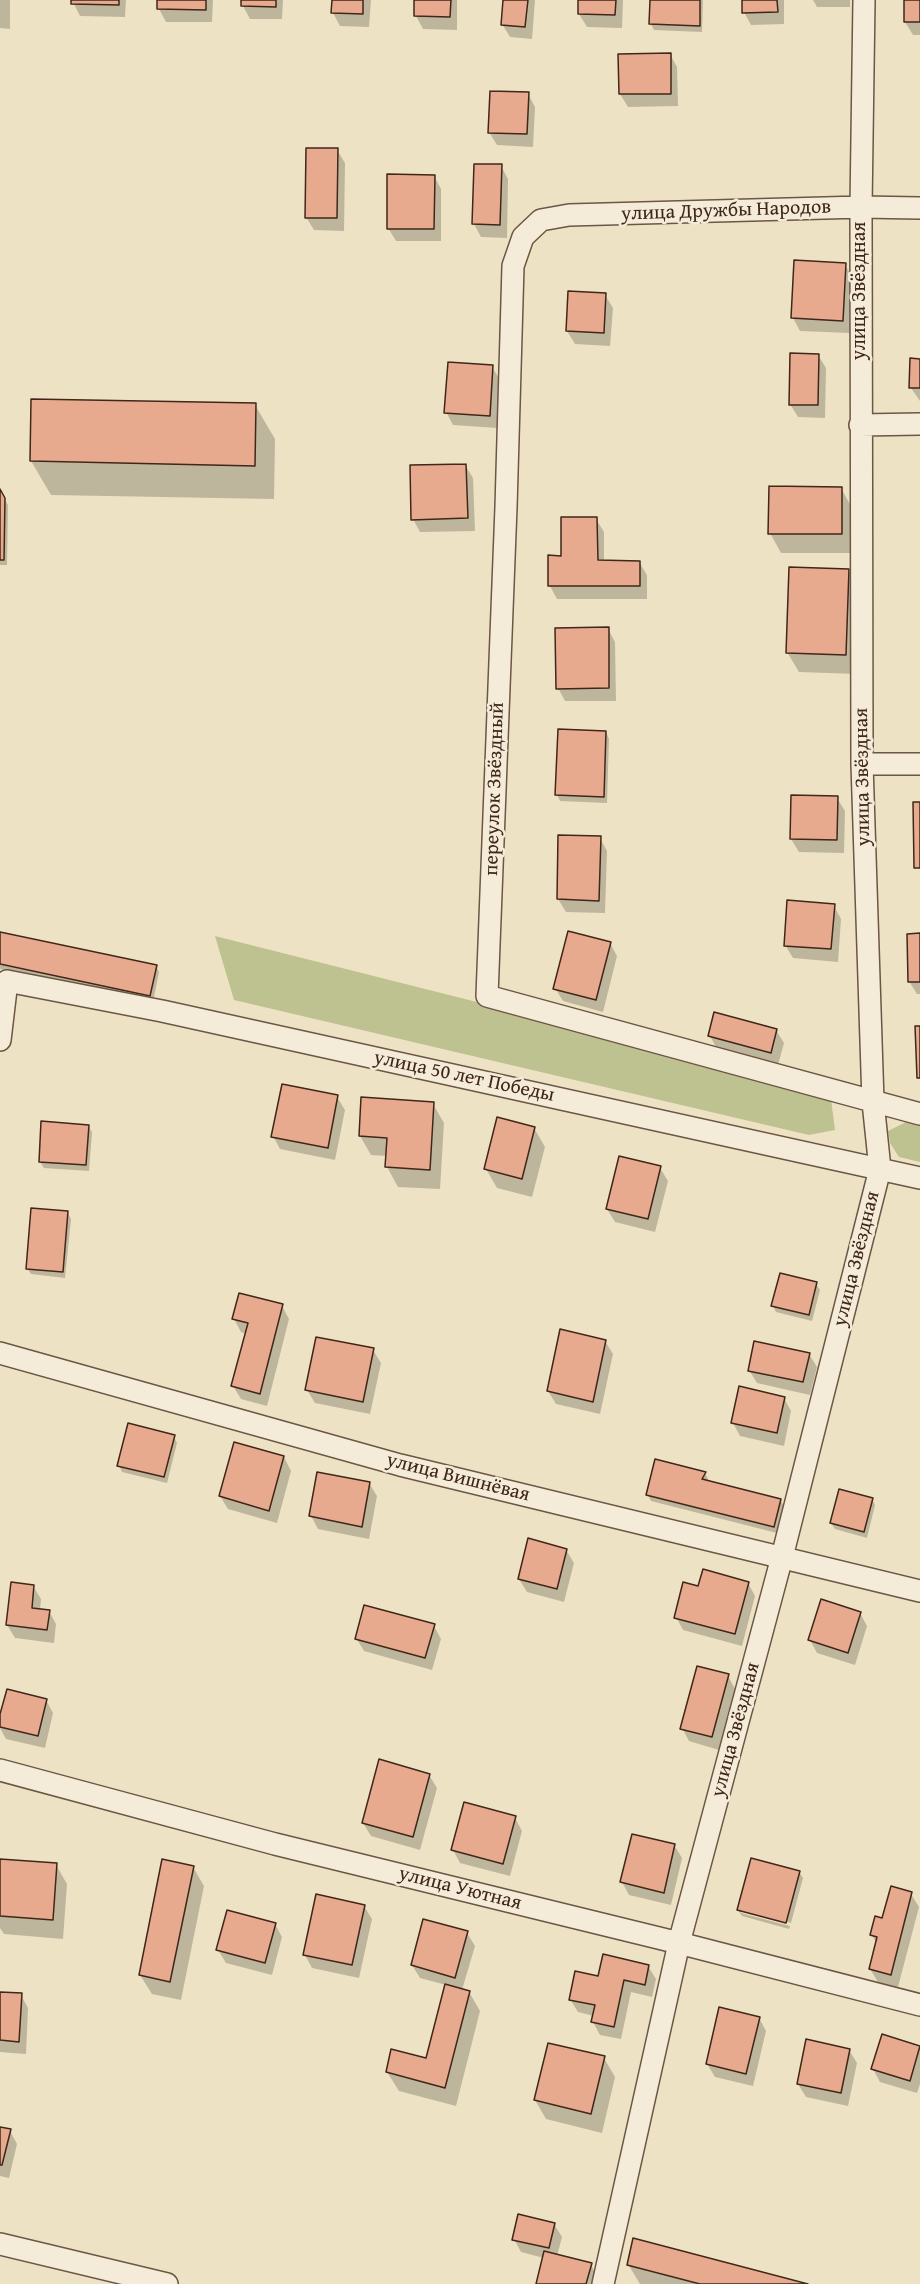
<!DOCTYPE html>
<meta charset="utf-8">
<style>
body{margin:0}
canvas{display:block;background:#eee2c4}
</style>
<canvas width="920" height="2284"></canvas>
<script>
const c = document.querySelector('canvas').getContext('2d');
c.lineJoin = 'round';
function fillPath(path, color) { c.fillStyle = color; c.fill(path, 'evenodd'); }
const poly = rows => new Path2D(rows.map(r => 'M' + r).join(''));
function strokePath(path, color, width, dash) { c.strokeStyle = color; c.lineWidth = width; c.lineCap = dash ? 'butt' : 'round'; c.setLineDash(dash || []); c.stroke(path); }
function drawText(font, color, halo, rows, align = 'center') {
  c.font = font + ' "Gentium Book Plus",serif'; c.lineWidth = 5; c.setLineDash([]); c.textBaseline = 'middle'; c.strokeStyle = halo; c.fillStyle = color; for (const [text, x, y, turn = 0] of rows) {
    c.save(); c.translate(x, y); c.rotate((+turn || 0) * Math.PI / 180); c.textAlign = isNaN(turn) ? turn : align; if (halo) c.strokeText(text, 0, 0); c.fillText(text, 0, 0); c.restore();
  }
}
const green = poly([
 [215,936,830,1091,835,1130,809,1135,234,1000],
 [908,1121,920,1124,920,1162,899,1157,890,1143,888,1131]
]);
const shadow = poly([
 [0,0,10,0,10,29,0,28],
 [72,0,126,0,125,17,80,16],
 [159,0,213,0,212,22,166,22,159,9],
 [243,0,283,0,282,19,250,19,243,6],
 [334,0,371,0,369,27,340,26,333,13],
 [416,0,457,0,457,30,423,29,416,16],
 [504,0,535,0,532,39,510,37,502,24],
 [580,0,623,0,622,28,587,27,579,14],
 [652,0,703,0,702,32,654,30,651,24],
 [743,0,784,0,784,24,751,25,744,12],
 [813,0,850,0,850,7,817,7],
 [905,0,920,0,920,35,913,35,905,22],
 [670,54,677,67,678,106,628,107,620,94],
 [528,94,535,107,533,147,497,145,489,132],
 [337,150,345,163,344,231,314,230,306,217],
 [501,166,508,179,507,238,481,237,474,224],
 [434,176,441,189,441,241,396,241,388,228],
 [845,265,853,278,850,333,800,331,793,318],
 [605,295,613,308,610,346,575,344,567,331],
 [818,355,826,368,825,418,798,417,790,404],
 [920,360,920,401,911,388],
 [492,367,500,380,497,428,453,425,446,412],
 [255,405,275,439,274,499,51,495,31,461],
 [465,465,473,478,475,531,420,532,413,519],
 [841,488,852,508,852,553,781,553,770,533],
 [0,492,8,505,7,565,0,565],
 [596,519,604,532,604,562,639,562,647,575,647,599,557,599,550,586,550,557,562,557],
 [848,570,859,590,856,674,799,672,787,652],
 [608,629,615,642,616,701,565,701,558,688],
 [606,732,609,739,607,803,560,801,557,795],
 [837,798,845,811,844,853,799,852,791,839],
 [600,838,607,851,605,913,566,912,558,899],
 [834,906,841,919,838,962,793,958,785,945],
 [0,933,156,966,159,972,153,1002,0,969],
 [920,935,920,994,917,994,909,981],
 [610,943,617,956,603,1012,563,1001,555,988],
 [776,1030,784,1043,778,1065,717,1049,710,1036],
 [337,1097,345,1110,335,1160,280,1149,273,1136],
 [433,1104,444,1123,440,1189,398,1187,387,1167,387,1156,371,1155,360,1136],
 [88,1126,92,1132,89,1171,44,1168,40,1162],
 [534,1128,545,1147,532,1197,497,1188,486,1169],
 [660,1168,668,1181,655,1232,615,1222,607,1209],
 [68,1213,71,1219,65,1278,31,1274,27,1268],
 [816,1284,820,1290,812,1321,776,1312,773,1306],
 [282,1306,289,1319,267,1406,241,1399,233,1386,246,1334,241,1332,234,1319],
 [605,1341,613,1354,600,1414,556,1404,548,1391],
 [373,1350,381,1363,370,1414,315,1403,307,1390],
 [809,1354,817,1367,810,1395,757,1383,749,1370],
 [784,1398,791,1411,784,1446,740,1436,733,1423],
 [174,1437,177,1443,167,1483,122,1472,119,1465],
 [284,1457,291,1471,277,1523,228,1509,220,1496],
 [705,1473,708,1479,707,1481,780,1500,784,1506,777,1533,651,1501,648,1495],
 [369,1483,377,1496,369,1539,318,1529,311,1516],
 [872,1499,875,1505,867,1538,835,1529,831,1523],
 [566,1550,574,1563,564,1602,527,1592,519,1579],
 [748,1583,755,1596,742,1646,683,1630,676,1617,699,1588],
 [33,1586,41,1599,40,1610,49,1611,56,1624,54,1643,15,1638,7,1625],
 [860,1613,867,1626,855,1665,817,1653,810,1640],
 [434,1626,441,1639,432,1670,364,1651,356,1638],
 [728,1676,735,1689,719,1750,689,1741,682,1728],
 [46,1700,53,1713,45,1748,6,1739,0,1728,0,1720],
 [429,1775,437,1788,420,1850,371,1836,363,1823],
 [515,1818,522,1831,510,1876,460,1863,453,1850],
 [674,1845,682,1858,671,1905,629,1895,622,1882],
 [0,1860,56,1865,67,1884,63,1939,4,1934,0,1928],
 [193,1867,204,1886,181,2000,152,1994,140,1975],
 [799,1872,803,1878,791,1923,741,1910,741,1913,790,1926,789,1929,742,1916,738,1910],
 [911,1894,919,1907,898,1987,878,1982,870,1969,877,1944,872,1935,883,1920],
 [364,1906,372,1919,359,1978,312,1968,305,1955],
 [275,1924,282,1937,272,1975,226,1963,218,1950],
 [467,1933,475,1946,462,1990,469,1992,480,2011,456,2106,399,2091,387,2072,427,2060,446,1985,420,1978,412,1965],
 [648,1966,656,1979,652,1997,631,1992,621,2039,600,2035,593,2022,594,2016,578,2012,570,1999,599,1978],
 [0,1994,21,1995,28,2008,26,2054,0,2052],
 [759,2018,766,2031,753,2086,715,2077,707,2064],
 [883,2036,920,2047,920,2084,917,2093,880,2082,873,2069],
 [849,2050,857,2063,848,2106,806,2097,798,2084],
 [604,2058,615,2077,602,2133,546,2119,535,2100],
 [0,2128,10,2131,17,2144,9,2178,0,2176],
 [554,2224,562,2237,557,2256,591,2265,598,2278,597,2284,537,2284,544,2258,521,2252,514,2239],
 [628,2264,802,2284,640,2284]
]);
const building = poly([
 [71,0,119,0,119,5,71,4,71,0],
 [157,0,206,0,206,10,157,9,157,0],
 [241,0,276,0,276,7,241,6,241,0],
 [332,0,363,0,363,14,331,13,332,0],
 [414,0,451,0,450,17,414,16,414,0],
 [503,0,528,0,525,27,501,25,503,0],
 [578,0,616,0,615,15,578,14,578,0],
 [650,0,700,0,700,26,649,24,650,0],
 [742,0,777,0,778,12,742,13,742,0],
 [904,0,920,0,920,22,904,22,904,0],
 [671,53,671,94,619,94,618,54,671,53],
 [490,91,529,92,527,134,488,133,490,91],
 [306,148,338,148,337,218,305,218,306,148],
 [474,164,502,164,500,225,472,224,474,164],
 [387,174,435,175,434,229,387,229,387,174],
 [794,260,846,263,843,321,791,318,794,260],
 [568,291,606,293,604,333,566,331,568,291],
 [790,353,819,354,818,405,789,405,790,353],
 [910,358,920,359,920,388,909,388,910,358],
 [448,362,493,365,490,416,444,413,448,362],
 [31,399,256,403,255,466,30,461,31,399],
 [466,464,468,518,411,520,410,465,466,464],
 [769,486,842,487,842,534,768,534,769,486],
 [0,489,5,498,4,560,0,560,0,489],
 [561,517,597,517,598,560,640,561,640,586,548,586,548,555,561,556,561,517],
 [789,567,849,569,846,655,786,653,789,567],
 [609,627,609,688,556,689,555,628,609,627],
 [558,729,606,731,604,797,555,795,558,729],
 [791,795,838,796,837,840,790,839,791,795],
 [913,802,920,802,920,868,914,868,913,802],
 [558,835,601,836,599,901,557,899,558,835],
 [787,900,835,904,831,949,784,946,787,900],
 [568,931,611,942,596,1000,553,989,568,931],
 [0,932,157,965,150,996,0,964,0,932],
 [920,933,920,982,908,982,907,934,920,933],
 [714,1012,777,1029,771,1053,708,1036,714,1012],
 [915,1026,920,1026,920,1078,917,1078,915,1026],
 [282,1084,338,1095,328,1148,271,1137,282,1084],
 [361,1097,434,1102,430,1170,385,1167,387,1138,359,1136,361,1097],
 [497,1117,535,1127,522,1179,484,1169,497,1117],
 [41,1121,89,1125,86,1165,39,1162,41,1121],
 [619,1156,661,1166,648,1219,606,1209,619,1156],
 [31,1208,68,1211,63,1272,26,1269,31,1208],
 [780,1273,817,1282,809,1315,771,1306,780,1273],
 [239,1293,283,1304,260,1394,231,1386,248,1323,232,1319,239,1293],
 [560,1329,606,1340,593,1402,547,1391,560,1329],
 [316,1337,374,1348,363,1402,305,1390,316,1337],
 [754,1341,810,1353,803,1382,748,1371,754,1341],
 [739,1386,785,1397,777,1433,731,1423,739,1386],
 [128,1423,175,1435,164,1477,117,1466,128,1423],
 [234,1442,284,1456,269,1511,219,1496,234,1442],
 [655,1459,706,1472,702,1479,781,1499,774,1527,646,1495,655,1459],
 [317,1472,370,1482,362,1527,309,1516,317,1472],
 [839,1489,873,1498,864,1532,830,1523,839,1489],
 [528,1538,567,1549,557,1589,518,1579,528,1538],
 [703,1569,749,1582,735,1634,674,1618,683,1582,698,1586,703,1569],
 [11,1582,34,1585,32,1608,50,1610,47,1630,6,1625,11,1582],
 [821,1599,861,1612,848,1653,808,1640,821,1599],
 [364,1605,435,1624,425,1658,355,1639,364,1605],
 [697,1666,729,1674,712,1737,680,1729,697,1666],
 [7,1689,47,1699,38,1736,0,1727,0,1714,7,1689],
 [379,1759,430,1774,413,1837,362,1823,379,1759],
 [464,1802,516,1816,503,1864,451,1850,464,1802],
 [632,1834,675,1844,664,1893,620,1882,632,1834],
 [751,1858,800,1871,786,1923,737,1910,751,1858],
 [0,1859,57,1863,53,1920,0,1916,0,1859],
 [162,1859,194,1866,170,1982,139,1975,162,1859],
 [891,1886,912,1892,891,1975,869,1969,877,1937,870,1935,875,1916,882,1918,891,1886],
 [316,1894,365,1905,352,1965,303,1955,316,1894],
 [227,1910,276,1923,265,1963,216,1950,227,1910],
 [423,1919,468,1931,455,1978,411,1965,423,1919],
 [603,1954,649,1965,645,1985,624,1980,614,2027,591,2022,595,2005,569,2000,575,1971,598,1976,603,1954],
 [445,1984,470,1991,445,2088,386,2072,391,2049,426,2058,445,1984],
 [0,1992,22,1993,19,2042,0,2040,0,1992],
 [719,2007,760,2017,746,2074,706,2064,719,2007],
 [882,2034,920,2046,910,2081,871,2069,882,2034],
 [806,2039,850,2049,841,2093,797,2084,806,2039],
 [548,2043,605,2056,591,2114,534,2100,548,2043],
 [0,2127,11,2129,2,2165,0,2165,0,2127],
 [518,2214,555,2223,549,2248,512,2240,518,2214],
 [633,2238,808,2284,700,2284,627,2265,633,2238],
 [544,2251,592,2263,586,2284,536,2284,544,2251]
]);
const minor = poly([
 [920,208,861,207,569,215,541,220,523,237,513,266,506,507,487,996,920,1114],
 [860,425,920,424],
 [862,764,920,764],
 [0,1040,7,981,162,1011,920,1178],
 [0,1353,400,1465,920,1591],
 [0,1770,275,1844,679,1943,920,2005],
 [0,2244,167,2284],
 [603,2284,679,1943,782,1557,880,1169,873,1102,862,764,861,207,864,0]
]);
const streetNames = [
 ["улица Дружбы Народов",726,211,-2],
 ["улица Звёздная",860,291,-90],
 ["улица Звёздная",863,777,-91],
 ["переулок Звёздный",495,789,-88],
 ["улица 50 лет Победы",464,1077,12],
 ["улица Звёздная",857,1259,-76],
 ["улица Вишнёвая",458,1478,14],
 ["улица Звёздная",736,1730,-75],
 ["улица Уютная",460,1889,14]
];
fillPath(green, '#bec291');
fillPath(shadow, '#0003');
fillPath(building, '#e7aa8e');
strokePath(building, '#402719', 1.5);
strokePath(minor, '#6c5644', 24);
strokePath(minor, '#f4ecd9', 21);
drawText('20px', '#402719', '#f4ecd9', streetNames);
</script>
